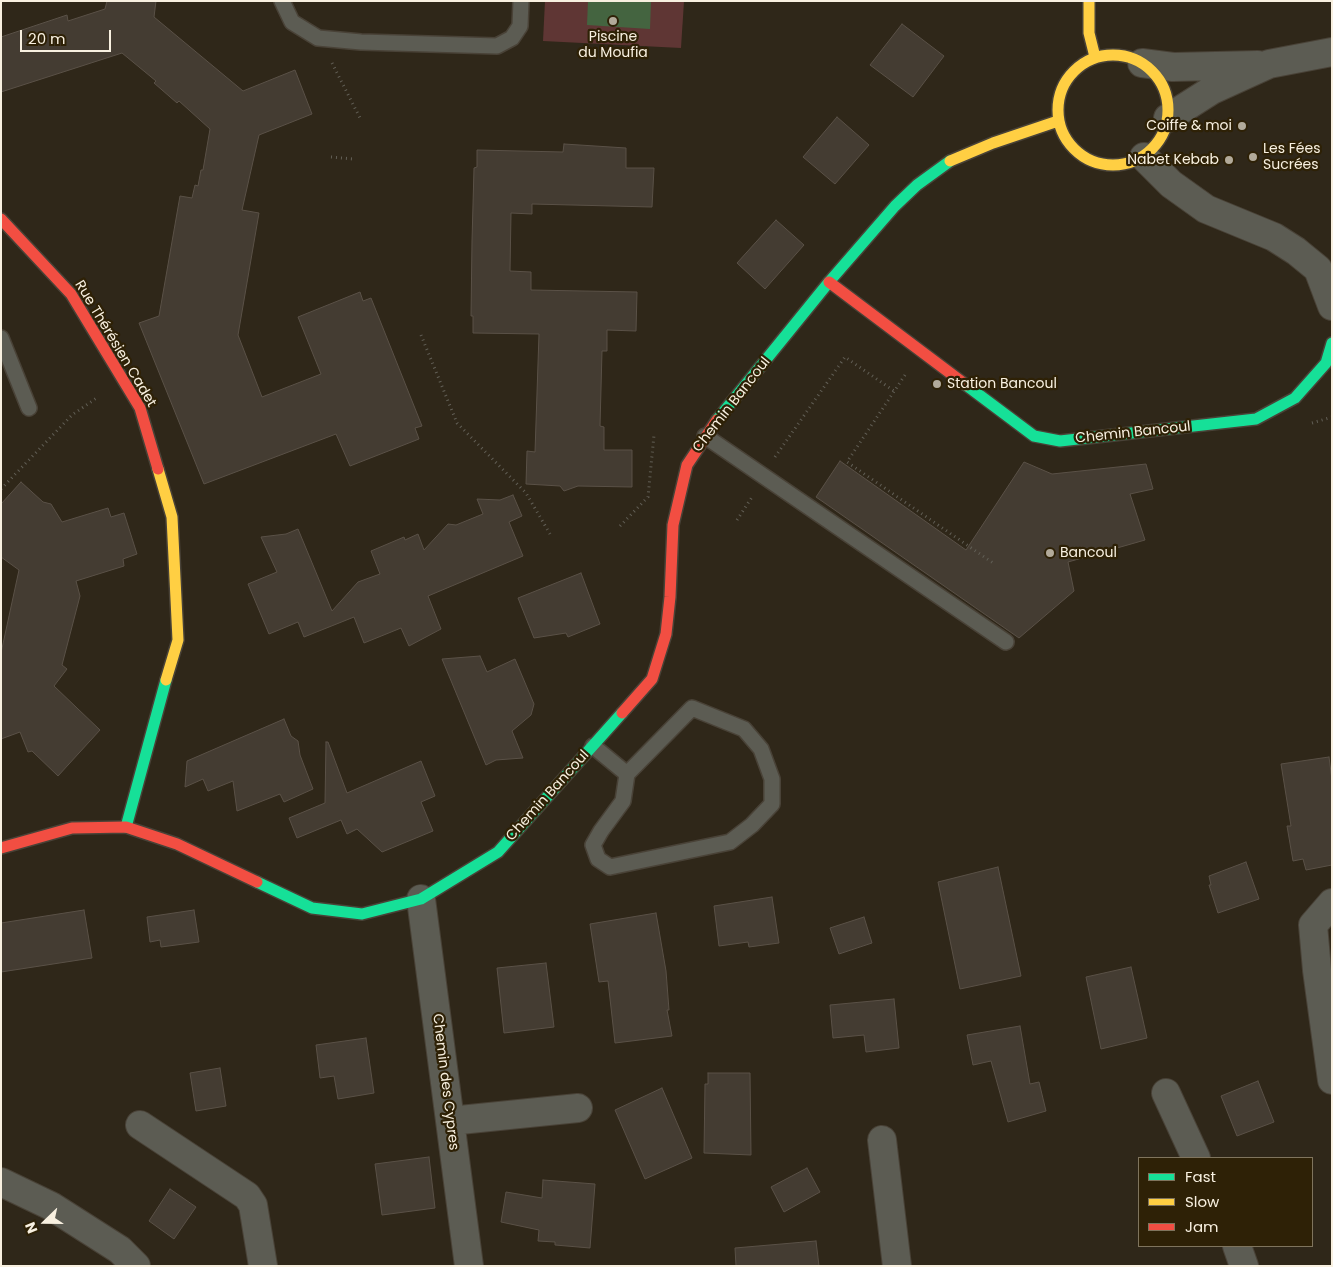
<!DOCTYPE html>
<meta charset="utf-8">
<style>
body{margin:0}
#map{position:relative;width:1333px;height:1267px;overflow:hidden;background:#2f2719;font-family:Poppins,sans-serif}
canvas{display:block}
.frame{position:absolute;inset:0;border:2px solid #f8f0e0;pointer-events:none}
.legend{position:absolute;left:1138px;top:1157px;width:175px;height:90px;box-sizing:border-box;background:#2e2106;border:1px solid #7f745d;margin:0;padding:6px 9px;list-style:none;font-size:15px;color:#f8f0e0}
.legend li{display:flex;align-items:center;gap:10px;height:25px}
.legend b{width:25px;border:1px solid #7f745d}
.north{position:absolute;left:20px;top:1197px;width:50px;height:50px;-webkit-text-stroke:4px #2e2106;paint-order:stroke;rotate:248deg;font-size:14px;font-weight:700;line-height:20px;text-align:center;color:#f8f0e0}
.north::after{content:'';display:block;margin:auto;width:18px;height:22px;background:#f8f0e0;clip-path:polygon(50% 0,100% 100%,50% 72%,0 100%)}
.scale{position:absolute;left:20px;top:30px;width:91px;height:22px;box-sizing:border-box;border:2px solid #f8f0e0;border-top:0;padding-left:6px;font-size:15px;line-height:18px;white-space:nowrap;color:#f8f0e0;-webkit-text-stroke:4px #2e2106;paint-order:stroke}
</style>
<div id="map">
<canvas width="1333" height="1267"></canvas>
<div class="frame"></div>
<ul class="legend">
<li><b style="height:6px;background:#16e098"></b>Fast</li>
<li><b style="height:6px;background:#ffcf43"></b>Slow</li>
<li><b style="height:6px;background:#f24e42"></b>Jam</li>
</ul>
<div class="north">N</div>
<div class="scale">20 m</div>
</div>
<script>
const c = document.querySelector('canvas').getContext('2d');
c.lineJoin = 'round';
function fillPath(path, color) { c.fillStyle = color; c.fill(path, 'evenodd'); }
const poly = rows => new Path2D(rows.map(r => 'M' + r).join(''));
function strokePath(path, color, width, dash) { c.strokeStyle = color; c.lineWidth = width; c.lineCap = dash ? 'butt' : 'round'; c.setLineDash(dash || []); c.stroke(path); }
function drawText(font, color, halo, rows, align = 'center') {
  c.font = font + ' Poppins,sans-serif'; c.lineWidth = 4.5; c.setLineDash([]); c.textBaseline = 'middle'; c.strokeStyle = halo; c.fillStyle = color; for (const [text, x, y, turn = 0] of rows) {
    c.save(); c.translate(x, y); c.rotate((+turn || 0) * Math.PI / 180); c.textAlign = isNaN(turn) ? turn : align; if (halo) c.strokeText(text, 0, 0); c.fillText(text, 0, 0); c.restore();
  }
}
const green = poly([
 [545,1,684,1,681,48,543,41]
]);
const water = poly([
 [588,1,651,1,650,29,587,25]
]);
const building = poly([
 [107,1,156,1,154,17,243,91,295,70,312,114,259,135,242,210,259,213,238,335,262,397,321,374,298,317,360,292,363,301,371,298,422,426,415,428,419,439,350,466,336,434,204,484,139,323,159,316,180,196,192,198,195,185,198,186,201,170,203,170,210,129,179,101,177,103,154,83,156,81,122,53,1,92,1,37,67,15,68,21,105,9,107,1],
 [902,24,944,56,913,97,870,65,902,24],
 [837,117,869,145,835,184,803,157,837,117],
 [564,144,626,148,626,168,654,168,652,207,532,204,532,214,511,213,510,271,531,272,531,290,637,292,636,331,607,330,607,351,602,351,600,426,604,427,604,450,632,450,632,487,578,486,564,491,560,486,526,484,527,451,535,452,539,334,473,333,473,316,471,316,472,241,474,168,477,167,477,150,563,152,564,144],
 [776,220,804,245,765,289,737,263,776,220],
 [840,461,966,550,1024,462,1052,474,1146,464,1153,489,1130,494,1145,540,1068,562,1074,591,1019,638,816,497,840,461],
 [21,482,43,502,51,504,62,522,108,508,111,517,124,513,137,554,123,559,124,566,76,581,80,596,62,665,67,669,54,686,100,730,58,776,32,751,28,752,20,732,1,739,1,653,19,570,1,557,1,504,21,482],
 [513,495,522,516,509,522,523,556,428,596,441,629,409,646,401,628,364,643,354,617,304,637,298,622,269,634,248,584,277,572,261,537,286,534,298,529,332,611,358,582,380,574,371,551,404,537,405,540,418,534,424,550,448,524,456,525,483,514,477,499,500,500,513,495],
 [581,573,600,624,568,637,566,633,534,638,518,598,581,573],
 [480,656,487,672,515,659,534,704,531,715,512,731,523,758,496,760,486,765,442,659,480,656],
 [284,719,291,736,298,741,300,755,313,789,284,802,280,794,237,811,233,781,208,791,203,779,185,787,187,761,284,719],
 [326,742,328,742,347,793,421,761,435,796,421,802,433,831,382,852,357,829,347,834,341,820,297,838,289,818,325,803,326,742],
 [1329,757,1332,780,1332,865,1306,870,1303,859,1293,861,1287,826,1291,826,1281,764,1329,757],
 [1246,862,1259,899,1218,913,1209,885,1211,885,1209,876,1246,862],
 [998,867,1021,976,960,989,938,882,998,867],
 [772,897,779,943,749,947,748,942,719,946,714,906,772,897],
 [84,910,92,958,1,972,1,923,84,910],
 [194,910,199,942,161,947,160,940,150,942,147,917,194,910],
 [656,913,666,971,669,1010,667,1010,672,1036,615,1043,608,981,599,982,590,924,656,913],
 [864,917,872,943,839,954,830,928,864,917],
 [546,963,554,1027,504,1033,497,968,546,963],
 [1131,967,1147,1038,1101,1049,1086,977,1131,967],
 [894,999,899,1048,866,1052,864,1035,833,1038,830,1005,894,999],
 [1020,1026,1030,1084,1039,1082,1046,1111,1008,1122,991,1061,973,1065,967,1035,1020,1026],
 [366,1038,374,1093,338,1099,334,1076,320,1078,316,1045,366,1038],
 [220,1068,226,1106,196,1111,190,1073,220,1068],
 [708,1073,750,1073,751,1155,704,1153,705,1084,708,1084,708,1073],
 [1258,1081,1274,1122,1237,1136,1221,1096,1258,1081],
 [662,1088,692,1158,645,1179,615,1110,662,1088],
 [429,1157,435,1208,382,1215,375,1164,429,1157],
 [807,1168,820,1192,784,1212,771,1187,807,1168],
 [543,1180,595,1184,590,1248,555,1245,555,1242,538,1241,539,1230,501,1222,506,1192,542,1198,543,1180],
 [170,1189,196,1207,174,1239,149,1221,170,1189],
 [816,1241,819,1266,736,1266,735,1248,816,1241]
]);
const path = poly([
 [332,63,360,118],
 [331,157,353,159],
 [421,335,457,423,526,493,550,534],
 [905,375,847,462,993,563],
 [1312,423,1332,417],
 [775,457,845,357,894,391],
 [1,489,72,415,98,397],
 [737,520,752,497],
 [620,526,648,497,654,435]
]);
const lane = poly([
 [282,1,292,22,318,38,361,42,497,46,512,38,520,26,521,1],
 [1,338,29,408],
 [705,436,1006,642],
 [593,746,627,774,623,801,601,831,593,845,598,859,610,867,730,842,752,825,772,804,772,779,761,749,744,729,692,708,627,774]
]);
const street = poly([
 [1142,63,1173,67,1258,65],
 [1168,118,1212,90,1269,64,1332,52],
 [1144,157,1171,184,1206,209,1274,237,1296,251,1318,269,1332,306],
 [421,899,469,1266],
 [1332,903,1313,925,1317,970,1332,1080],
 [1166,1093,1196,1158],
 [450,1121,578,1108],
 [140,1125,247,1196,253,1205,263,1266],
 [882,1140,897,1266],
 [1,1182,51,1206,120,1250,136,1266],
 [1237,1246,1244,1266]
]);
const fast = poly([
 [966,385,1034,436,1060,441,1256,419,1295,398,1326,363,1332,343],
 [717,420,829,282,895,206,917,185,950,161],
 [126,827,166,680],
 [257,882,312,908,362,914,421,899,498,852,622,713]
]);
const slow = poly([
 [1089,1,1089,33,1095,57],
 '1058 110a55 55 0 1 1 110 0a55 55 0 1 1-110 0Z',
 [950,161,993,143,1058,121],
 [158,469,172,517,178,640,166,680]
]);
const jam = poly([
 [1,219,71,294,140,408,158,469],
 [829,282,966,385],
 [622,713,652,679,666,634,670,597,673,525,687,465,717,420],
 [1,848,72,828,126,827,177,844,257,882]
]);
const markers = [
 [613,21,5,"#b2aa9a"],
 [1242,126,5,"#b2aa9a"],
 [1253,157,5,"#b2aa9a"],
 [1229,160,5,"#b2aa9a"],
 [937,384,5,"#b2aa9a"],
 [1050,553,5,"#b2aa9a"]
];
const poiNames = [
 ["Piscine",613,37,"center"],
 ["du Moufia",613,53,"center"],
 ["Coiffe & moi",1232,126,"right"],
 ["Les Fées",1263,149],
 ["Sucrées",1263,165],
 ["Nabet Kebab",1219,160,"right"],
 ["Station Bancoul",947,384],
 ["Bancoul",1060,553]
];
const streetNames = [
 ["Rue Thérésien Cadet",115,344,59],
 ["Chemin Bancoul",732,405,-52],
 ["Chemin Bancoul",1133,433,-6],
 ["Chemin Bancoul",548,796,-48],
 ["Chemin des Cypres",445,1082,83]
];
fillPath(green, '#5f3634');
fillPath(water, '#446440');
fillPath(building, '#443c32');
strokePath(building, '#5a5147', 1);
strokePath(lane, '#494237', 18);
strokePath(street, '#494237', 30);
strokePath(fast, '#494237', 14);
strokePath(slow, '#494237', 14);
strokePath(jam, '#494237', 14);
strokePath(path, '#625f56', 3, [1, 4]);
strokePath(lane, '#5c5c53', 15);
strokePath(street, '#5c5c53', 28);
strokePath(fast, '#16e098', 11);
strokePath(slow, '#ffcf43', 11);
strokePath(jam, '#f24e42', 11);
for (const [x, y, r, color] of markers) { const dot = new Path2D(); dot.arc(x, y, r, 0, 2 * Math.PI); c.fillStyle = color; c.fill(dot); strokePath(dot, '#2e2106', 2); }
drawText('14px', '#f8f0e0', '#2e2106', poiNames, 'left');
drawText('14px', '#f8f0e0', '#2e2106', streetNames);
</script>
